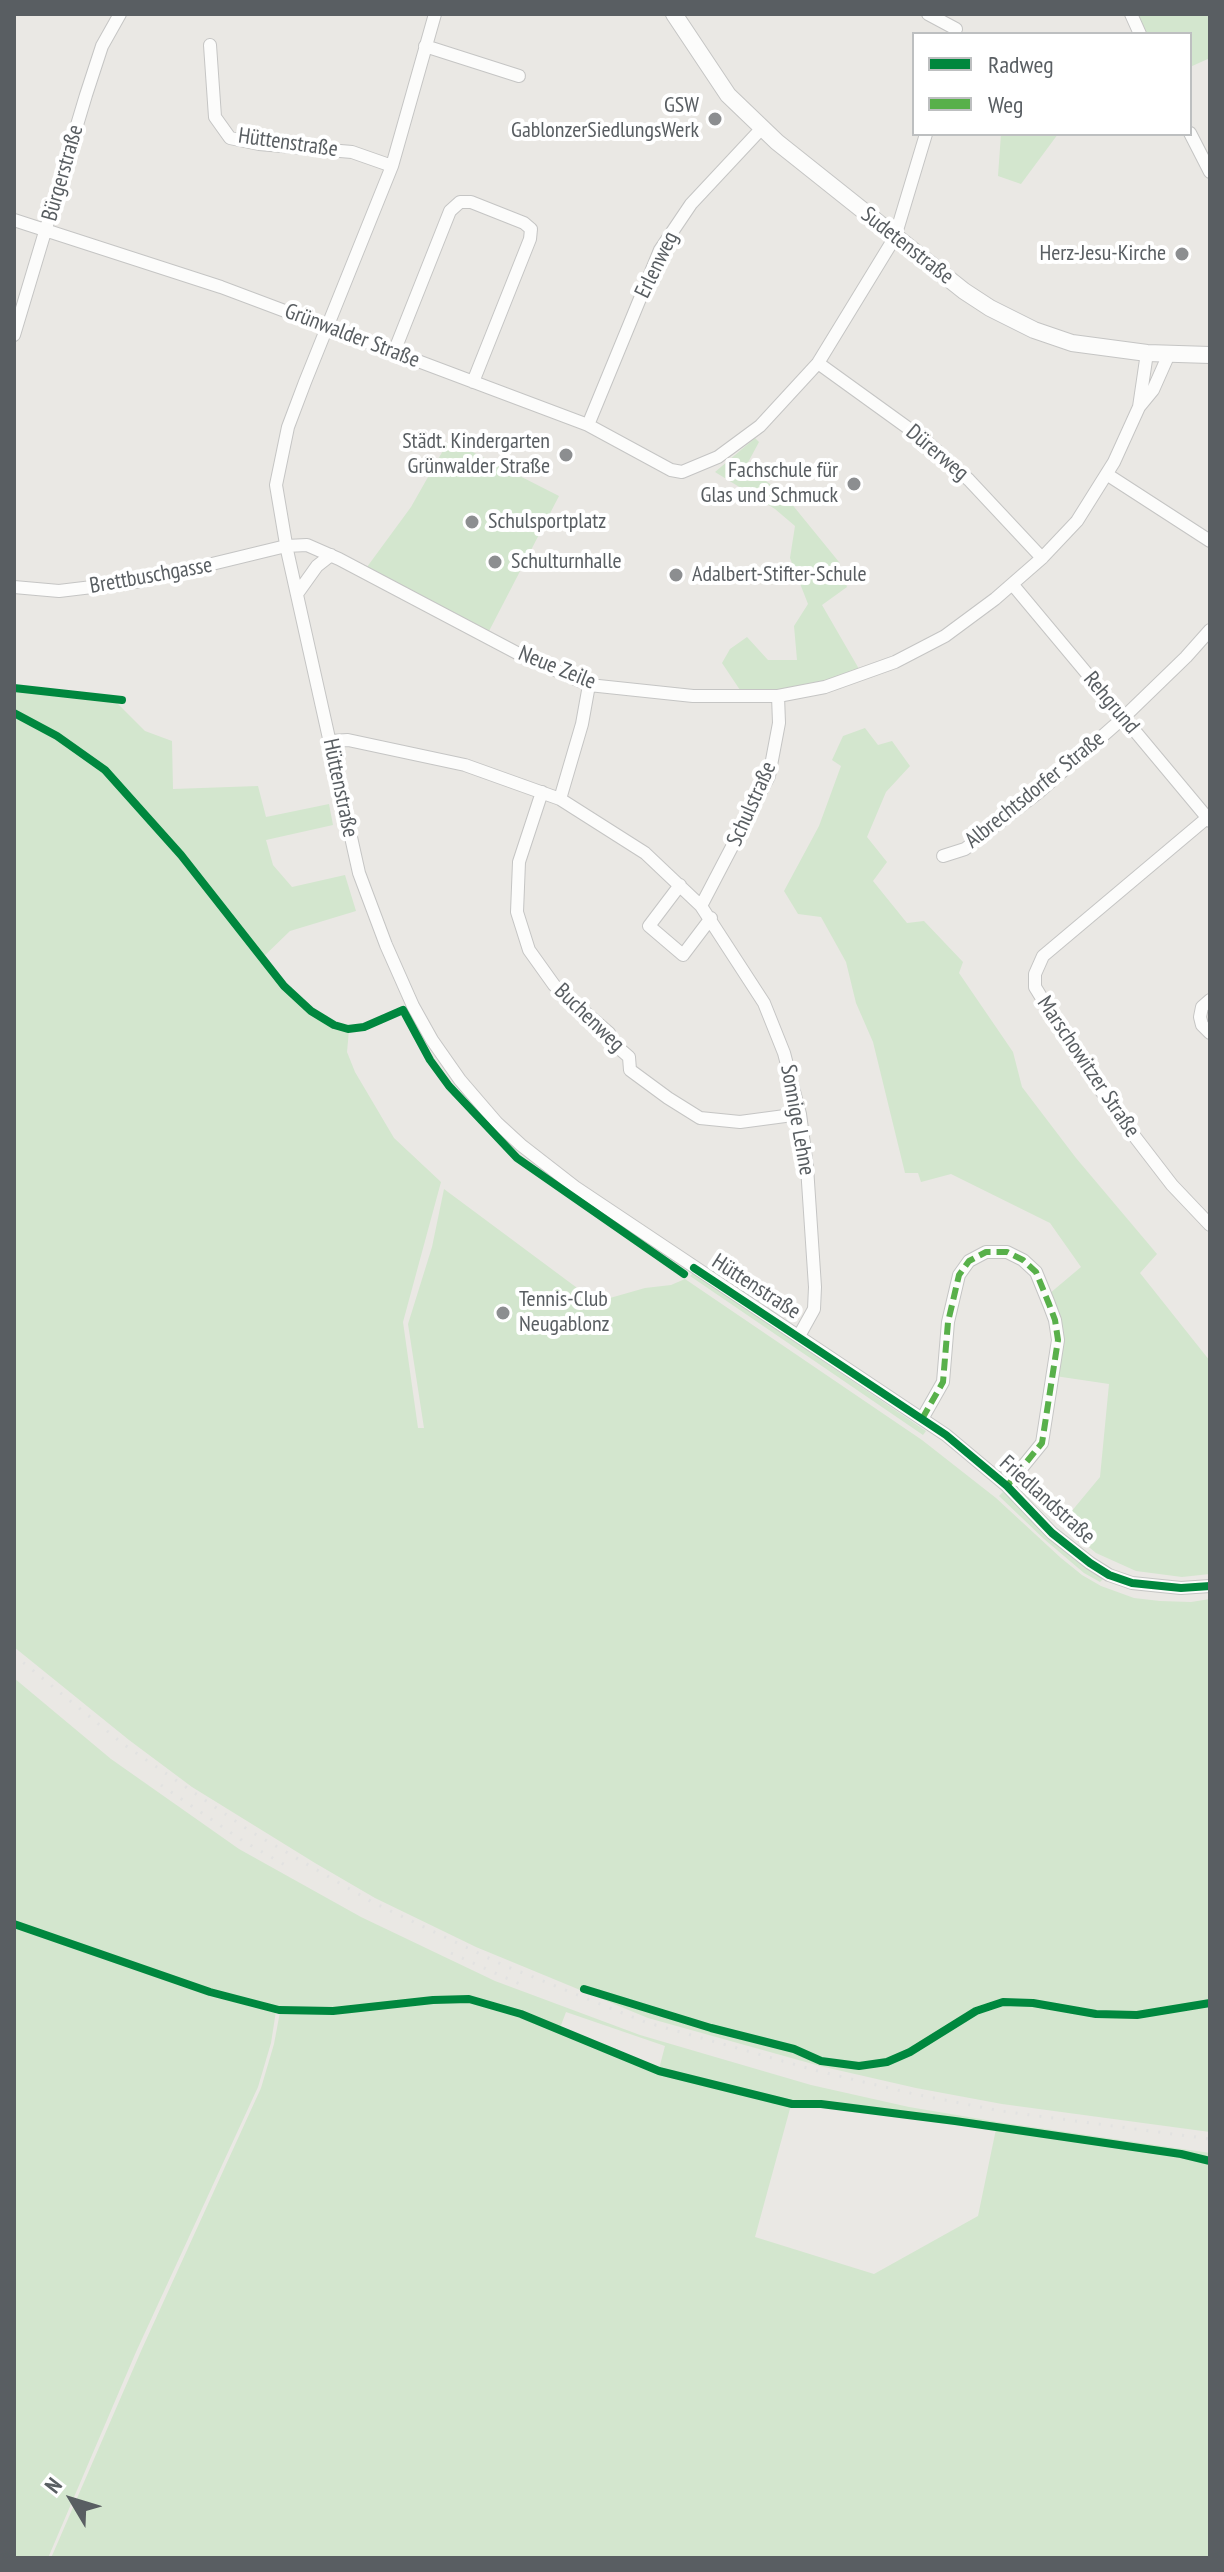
<!DOCTYPE html>
<meta charset="utf-8">
<style>
body{margin:0}
#map{position:relative;width:1224px;height:2572px;overflow:hidden;background:#eae8e4;font-family:"PT Sans Narrow",sans-serif}
canvas{display:block}
.frame{position:absolute;inset:0;border:16px solid #595e62;pointer-events:none}
.legend{position:absolute;left:912px;top:32px;width:280px;height:104px;box-sizing:border-box;background:#fff;border:2px solid #bdbfc0;margin:0;padding:10px 14px;list-style:none;font-size:24px;color:#595e62}
.legend li{display:flex;align-items:center;gap:16px;height:40px}
.legend b{width:40px;border:2px solid #bdbfc0}
.north{position:absolute;left:32px;top:2460px;width:80px;height:80px;-webkit-text-stroke:6px #fff;paint-order:stroke;rotate:308deg;font-size:22px;font-weight:700;line-height:32px;text-align:center;color:#595e62}
.north::after{content:'';display:block;margin:auto;width:28px;height:36px;background:#595e62;clip-path:polygon(50% 0,100% 100%,50% 72%,0 100%)}
</style>
<div id="map">
<canvas width="1224" height="2572"></canvas>
<div class="frame"></div>
<ul class="legend">
<li><b style="height:10px;background:#00873e"></b>Radweg</li>
<li><b style="height:10px;background:#58b04a"></b>Weg</li>
</ul>
<div class="north">N</div>
</div>
<script>
const c = document.querySelector('canvas').getContext('2d');
c.lineJoin = 'round';
function fillPath(path, color) { c.fillStyle = color; c.fill(path, 'evenodd'); }
const poly = rows => new Path2D(rows.map(r => 'M' + r).join(''));
function strokePath(path, color, width, dash) { c.strokeStyle = color; c.lineWidth = width; c.lineCap = dash ? 'butt' : 'round'; c.setLineDash(dash || []); c.stroke(path); }
function drawText(font, color, halo, rows, align = 'center') {
  c.font = font + ' "PT Sans Narrow",sans-serif'; c.lineWidth = 8; c.setLineDash([]); c.textBaseline = 'middle'; c.strokeStyle = halo; c.fillStyle = color; for (const [text, x, y, turn = 0] of rows) {
    c.save(); c.translate(x, y); c.rotate((+turn || 0) * Math.PI / 180); c.textAlign = isNaN(turn) ? turn : align; if (halo) c.strokeText(text, 0, 0); c.fillText(text, 0, 0); c.restore();
  }
}
const green = poly([
 [1135,14,1210,14,1210,58,1190,67,1190,34,1143,34],
 [1001,134,1058,134,1021,184,998,176],
 [755,438,759,442,745,468,747,480,766,481,786,497,839,562,847,587,822,605,859,669,824,681,777,691,740,690,722,663,730,649,747,637,768,660,797,660,794,626,808,604,790,558,795,526,775,509,715,472],
 [449,440,559,496,488,633,367,567,411,507],
 [14,691,115,701,145,731,172,741,173,789,258,786,266,817,329,804,333,825,266,840,273,865,292,887,345,875,356,911,290,931,259,961,319,1020,349,1030,347,1052,355,1072,394,1138,441,1182,403,1322,418,1428,424,1428,408,1324,432,1247,444,1189,596,1302,645,1288,671,1285,685,1279,922,1440,996,1498,1061,1558,1082,1575,1101,1586,1134,1598,1160,1601,1191,1602,1210,1599,1210,2132,1002,2104,916,2088,820,2066,648,2018,476,1947,375,1898,315,1863,192,1787,129,1740,14,1647],
 [865,728,878,745,892,741,910,766,886,792,867,837,887,862,873,881,907,923,924,921,963,962,959,973,1013,1052,1022,1087,1076,1158,1157,1254,1140,1273,1210,1361,1210,1574,1182,1577,1136,1571,1096,1553,1061,1524,1100,1477,1109,1384,1055,1376,1049,1294,1081,1267,1050,1223,951,1174,921,1182,918,1173,905,1173,873,1042,856,1003,846,962,821,917,798,914,784,891,819,826,841,766,832,760,843,736],
 [693,1273,926,1431,923,1435,690,1276],
 [1004,1491,1066,1552,1104,1578,1100,1582,1084,1573,1044,1539,999,1496],
 [14,1678,111,1759,239,1849,361,1917,495,1981,640,2035,811,2085,909,2107,998,2122,1210,2153,1210,2159,1182,2153,956,2119,792,2101,659,2069,665,2046,566,2012,560,2028,502,2005,469,1997,332,2008,279,2007,211,1990,14,1921],
 [14,1926,211,1995,276,2011,271,2043,258,2087,136,2352,48,2558,14,2558],
 [433,2002,469,2002,501,2009,658,2074,791,2105,755,2237,874,2274,978,2216,996,2129,1182,2157,1210,2163,1210,2558,51,2558,141,2351,261,2088,274,2044,280,2012,334,2012]
]);
const minor = poly([
 [435,14,392,166,305,382,288,427,276,485,287,550,359,873,386,945,413,1006,432,1040,460,1080,497,1123,521,1145,575,1187,946,1435,1007,1486,1052,1533,1090,1563,1109,1575,1132,1583,1181,1588,1210,1586],
 [928,14,956,29],
 [1131,14,1140,34],
 [210,45,215,117,230,138,259,144,352,152,392,166],
 [425,46,519,76],
 [1190,133,1210,172],
 [14,220,221,287,394,352,588,425,671,470,682,472,718,457,760,426,818,363,895,237,926,134],
 [14,335,86,95,102,46,120,14],
 [394,352,450,211,460,202,471,202,524,223,531,229,530,239,473,382],
 [818,363,926,441,969,480,1042,558],
 [1139,407,1153,390,1169,354],
 [588,425,660,250,691,204,762,128],
 [1108,475,1210,541],
 [1013,585,1210,821],
 [14,587,59,591,142,581,286,546,307,545,339,559,517,653,589,685,693,696,778,696,825,687,895,662,945,636,995,599,1042,558,1077,521,1114,462,1139,407,1147,353],
 [297,594,317,566,331,555],
 [330,741,348,740,465,765,560,799,645,853,701,906,764,1003,784,1053,800,1114,807,1167,815,1287,814,1309,799,1336],
 [542,792,519,862,517,912,529,950,554,985,609,1033,614,1044,629,1057,630,1070,668,1098,700,1118,740,1122,800,1114],
 [560,799,582,724,589,685],
 [1207,818,1043,956,1035,974,1035,987,1084,1067,1122,1120,1172,1185,1210,1225],
 [943,856,965,849,1039,792,1123,718,1186,657,1210,630],
 [680,885,649,926,683,955,711,918],
 [701,906,769,776,779,723,778,696],
 [1210,1000,1202,1007,1200,1017,1202,1025,1210,1033],
 [922,1419,943,1382,948,1322,959,1275,969,1261,986,1252,1007,1252,1023,1260,1036,1272,1049,1304,1055,1320,1058,1340,1042,1443,1007,1486]
]);
const tertiary = poly([
 [674,14,728,95,777,142,964,291,990,308,1034,330,1072,343,1147,353,1210,355]
]);
const rail = poly([
 [14,1655,123,1744,250,1831,372,1902,503,1965,645,2022,818,2071,914,2094,1001,2111,1210,2139],
 [161,1785,243,1841,285,1865],
 [451,1953,524,1986]
]);
const quiet = poly([
 [922,1419,943,1382,948,1322,959,1275,969,1261,986,1252,1007,1252,1023,1260,1036,1272,1049,1304,1055,1320,1058,1340,1042,1443,1007,1486]
]);
const cycleway = poly([
 [14,688,122,700],
 [14,713,57,736,105,770,181,855,284,986,311,1011,334,1025,348,1029,364,1027,403,1010,430,1060,449,1086,517,1158,684,1274],
 [694,1268,946,1435,1007,1486,1052,1533,1090,1563,1109,1575,1132,1583,1181,1588,1210,1586],
 [14,1924,210,1992,279,2010,333,2011,433,2000,469,1999,521,2014,659,2071,792,2104,821,2104,955,2121,1181,2154,1210,2161],
 [584,1989,711,2028,794,2049,821,2061,859,2066,887,2062,910,2052,976,2011,1003,2002,1033,2003,1096,2014,1137,2015,1210,2003]
]);
const markers = [
 [715,119,8,"#8c8e90"],
 [1182,254,8,"#8c8e90"],
 [566,455,8,"#8c8e90"],
 [854,484,8,"#8c8e90"],
 [472,522,8,"#8c8e90"],
 [495,562,8,"#8c8e90"],
 [676,575,8,"#8c8e90"],
 [503,1313,8,"#8c8e90"]
];
const poiNames = [
 ["GSW",699,106],
 ["GablonzerSiedlungsWerk",699,131],
 ["Herz-Jesu-Kirche",1166,254],
 ["Städt. Kindergarten",550,442],
 ["Grünwalder Straße",550,467],
 ["Fachschule für",838,471],
 ["Glas und Schmuck",838,496],
 ["Schulsportplatz",488,522,"left"],
 ["Schulturnhalle",511,562,"left"],
 ["Adalbert-Stifter-Schule",692,575,"left"],
 ["Tennis-Club",519,1300,"left"],
 ["Neugablonz",519,1325,"left"]
];
const streetNames = [
 ["Hüttenstraße",288,143,8],
 ["Bürgerstraße",63,173,-74],
 ["Sudetenstraße",907,246,38],
 ["Erlenweg",657,265,-64],
 ["Grünwalder Straße",352,336,21],
 ["Dürerweg",937,453,40],
 ["Brettbuschgasse",151,576,-10],
 ["Neue Zeile",557,668,22],
 ["Rehgrund",1111,703,50],
 ["Hüttenstraße",340,788,78],
 ["Albrechtsdorfer Straße",1035,790,-39],
 ["Schulstraße",752,804,-66],
 ["Buchenweg",589,1018,44],
 ["Marschowitzer Straße",1088,1067,56],
 ["Sonnige Lehne",797,1120,80],
 ["Hüttenstraße",756,1287,33],
 ["Friedlandstraße",1047,1500,42]
];
fillPath(green, '#d3e6ce');
strokePath(minor, '#c5c5c4', 14);
strokePath(tertiary, '#c5c5c4', 18);
strokePath(minor, '#fcfcfb', 12);
strokePath(tertiary, '#fcfcfb', 16);
strokePath(rail, '#e2e2e1', 3, [2, 10]);
strokePath(quiet, '#58b04a', 6, [12, 6]);
strokePath(cycleway, '#00873e', 8);
for (const [x, y, r, color] of markers) { const dot = new Path2D(); dot.arc(x, y, r, 0, 2 * Math.PI); c.fillStyle = color; c.fill(dot); strokePath(dot, '#fff', 3); }
drawText('22px', '#595e62', '#fff', poiNames, 'right');
drawText('22px', '#595e62', '#fff', streetNames);
</script>
